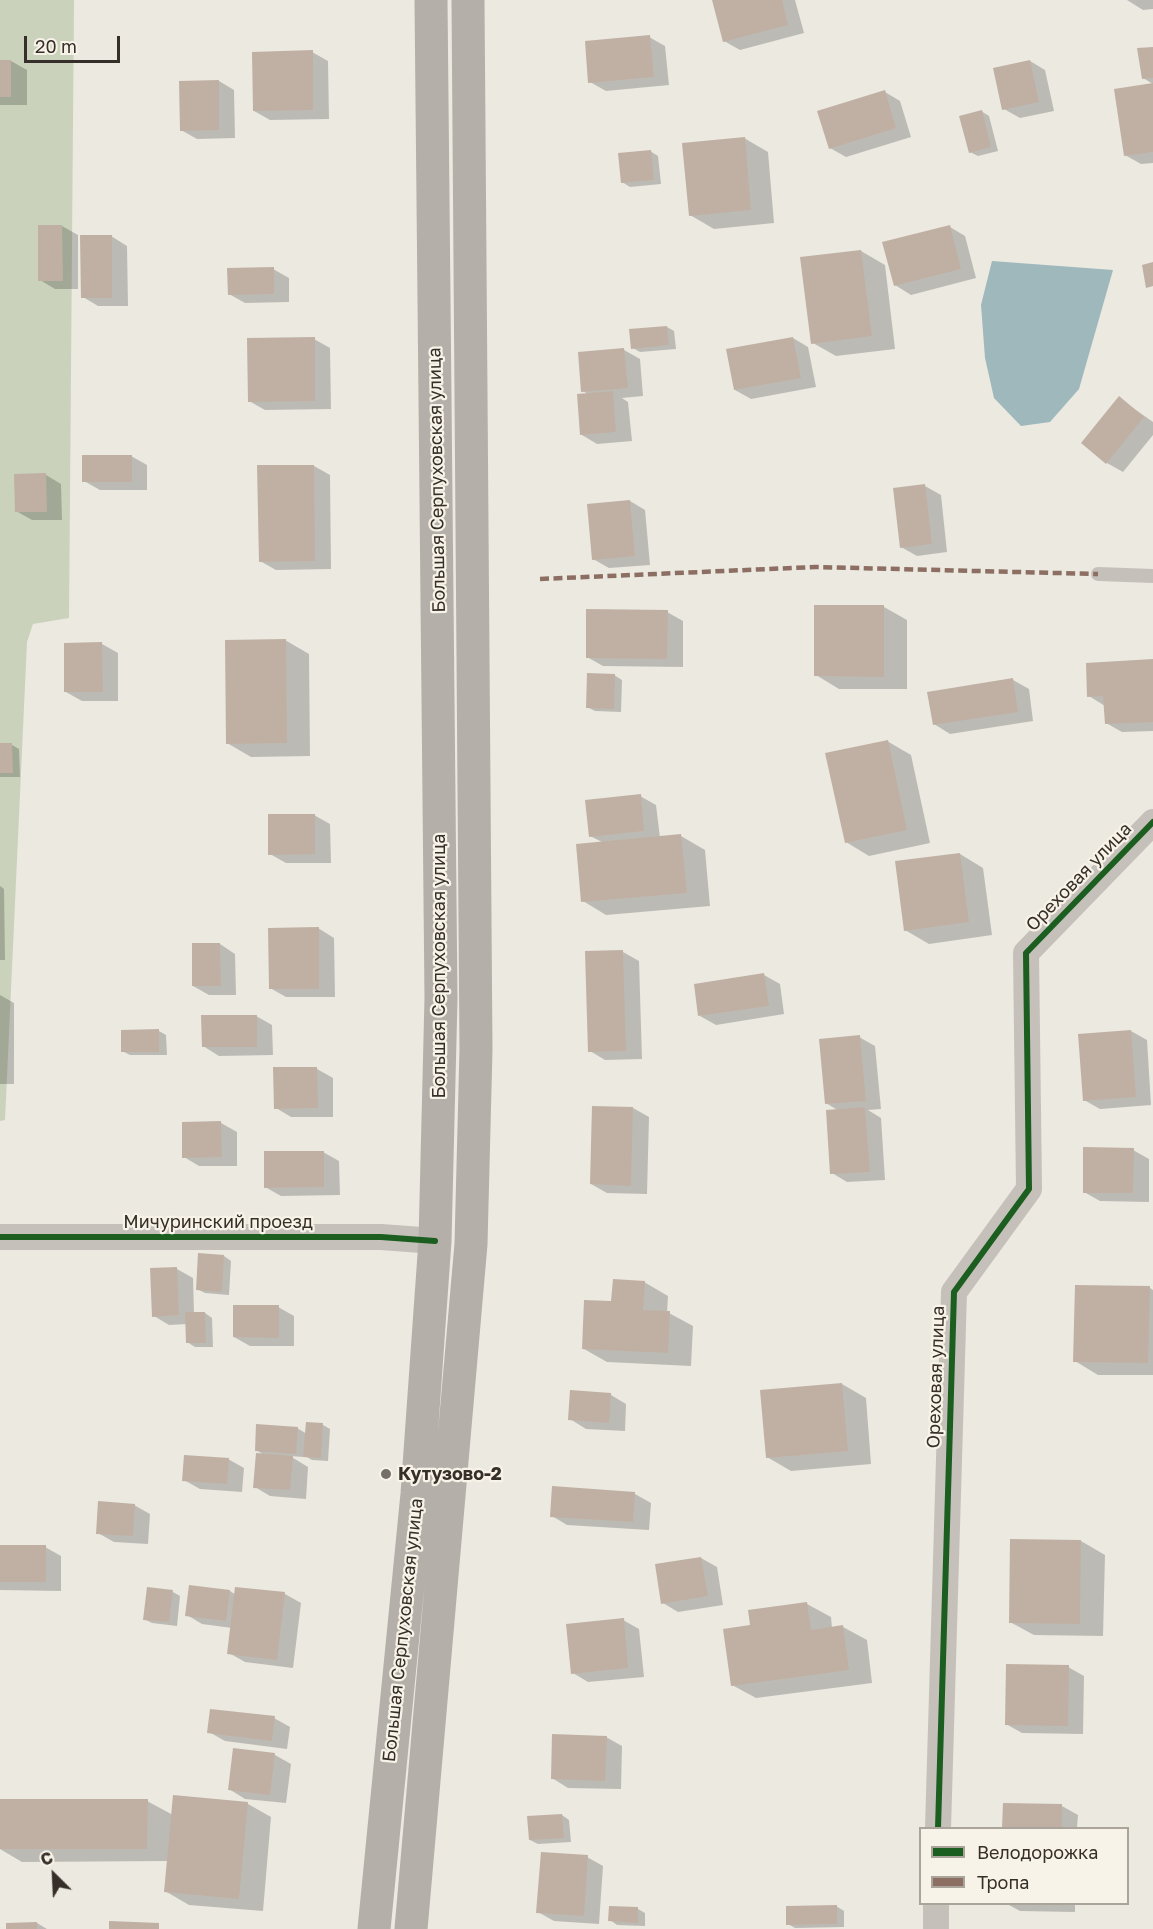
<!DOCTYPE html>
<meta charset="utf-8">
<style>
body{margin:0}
#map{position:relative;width:1153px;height:1929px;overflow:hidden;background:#ece9e1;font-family:"Golos Text",sans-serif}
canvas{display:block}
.legend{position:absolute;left:919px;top:1827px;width:210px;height:78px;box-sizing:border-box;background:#f8f3e8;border:2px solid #aaa49b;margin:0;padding:8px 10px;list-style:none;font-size:18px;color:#362e28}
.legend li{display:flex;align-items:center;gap:12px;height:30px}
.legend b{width:30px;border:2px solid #aaa49b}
.north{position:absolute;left:24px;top:1845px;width:60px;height:60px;-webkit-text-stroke:4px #f8f3e8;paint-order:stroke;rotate:336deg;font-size:16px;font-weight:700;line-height:24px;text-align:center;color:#362e28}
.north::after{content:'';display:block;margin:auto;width:21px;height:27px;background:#362e28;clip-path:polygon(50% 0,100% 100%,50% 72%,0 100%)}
.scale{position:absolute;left:24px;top:36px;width:96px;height:27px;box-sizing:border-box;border:3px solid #362e28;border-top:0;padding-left:8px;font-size:18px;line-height:21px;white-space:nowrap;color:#362e28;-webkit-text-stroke:4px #f8f3e8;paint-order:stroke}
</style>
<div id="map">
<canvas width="1153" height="1929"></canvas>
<ul class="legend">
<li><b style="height:8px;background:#1b5e20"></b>Велодорожка</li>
<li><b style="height:8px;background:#8d6e63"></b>Тропа</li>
</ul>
<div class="north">С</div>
<div class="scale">20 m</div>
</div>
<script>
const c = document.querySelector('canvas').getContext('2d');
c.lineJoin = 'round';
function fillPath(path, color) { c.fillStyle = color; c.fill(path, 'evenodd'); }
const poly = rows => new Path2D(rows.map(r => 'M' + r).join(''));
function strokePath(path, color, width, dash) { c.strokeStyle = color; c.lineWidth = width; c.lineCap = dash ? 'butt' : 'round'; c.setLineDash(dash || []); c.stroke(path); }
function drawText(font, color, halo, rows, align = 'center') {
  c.font = font + ' "Golos Text",sans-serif'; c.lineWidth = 4.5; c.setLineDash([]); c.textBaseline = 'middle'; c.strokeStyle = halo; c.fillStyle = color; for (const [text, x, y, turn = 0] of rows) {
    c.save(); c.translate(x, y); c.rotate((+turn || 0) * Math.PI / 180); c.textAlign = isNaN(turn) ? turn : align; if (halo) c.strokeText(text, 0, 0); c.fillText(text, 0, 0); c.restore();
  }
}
const green = poly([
 [0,0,74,0,69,618,33,624,27,642,5,1120,0,1121]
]);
const water = poly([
 [992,261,1113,270,1079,389,1050,422,1021,426,994,398,985,358,981,305]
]);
const shadow = poly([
 [713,0,795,0,804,33,740,50,724,41],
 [1153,0,1153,9,1143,10,1127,0],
 [649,37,665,46,669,85,606,91,590,82],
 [1153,48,1153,84,1143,78],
 [312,52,328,61,329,119,270,120,254,111],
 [0,61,11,61,27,70,27,105,0,105],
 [1030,61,1045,70,1054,111,1020,118,1004,109],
 [219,81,234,90,235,138,197,139,181,130],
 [1153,85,1153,163,1141,164,1125,155],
 [885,92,900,101,911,137,846,157,830,148],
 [981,111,989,116,998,151,978,156,970,152],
 [744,138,768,152,774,223,714,229,690,215],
 [650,151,658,156,661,184,630,187,622,182],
 [62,226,78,235,78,289,55,289,40,280],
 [950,227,965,236,976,278,911,295,895,285],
 [111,236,127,246,128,306,98,306,83,297],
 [861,251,885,265,895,349,836,356,813,343],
 [273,269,289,278,289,302,245,303,229,294],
 [667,327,674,331,676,349,640,352,633,348],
 [793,338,808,347,816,387,751,399,735,390],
 [314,339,330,348,331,409,265,410,249,401],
 [624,350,640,359,643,396,622,398,628,402,632,441,597,444,582,435,589,395,583,391],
 [1119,398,1153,422,1153,435,1123,472,1107,463],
 [131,456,147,465,147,490,100,490,84,481],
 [314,466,330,475,331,569,276,570,260,561],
 [46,475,61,484,62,520,32,520,16,511],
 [925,486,941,495,947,552,917,556,901,547],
 [630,501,645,510,650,565,609,568,593,559],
 [884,607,907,620,907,689,839,689,816,675],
 [667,612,683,621,683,667,603,666,587,657],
 [285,640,309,654,310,756,251,757,227,743],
 [65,644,102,644,118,653,118,701,82,701,66,692],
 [1153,661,1153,731,1122,732,1106,723,1105,706,1089,696],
 [614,675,622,680,621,712,595,711,587,707],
 [1013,680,1029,689,1033,721,950,734,934,724],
 [887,741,911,755,930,843,869,856,846,842],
 [0,745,12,745,19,749,20,777,0,777],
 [640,796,656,805,660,838,681,836,705,850,710,906,606,915,583,901,604,843,590,836],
 [314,815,330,824,331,863,286,863,270,854],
 [960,854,983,868,992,935,929,944,905,930],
 [0,886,4,889,5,960,0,960],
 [318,928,334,938,335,997,286,997,270,988],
 [220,944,235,954,236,995,209,995,193,986],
 [623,952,639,961,642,1059,605,1060,590,1051],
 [764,975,780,984,784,1014,716,1025,700,1016],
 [0,995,14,1003,14,1084,0,1084],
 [256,1016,272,1025,273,1055,219,1056,203,1046],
 [159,1031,166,1035,167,1055,130,1055,122,1051],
 [1131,1031,1147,1040,1151,1105,1100,1109,1084,1100],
 [859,1037,875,1046,881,1109,868,1110,881,1118,885,1180,847,1182,832,1173,839,1111,826,1103],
 [317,1069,333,1078,333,1117,291,1117,276,1108],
 [633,1108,649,1117,647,1194,607,1193,591,1184],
 [183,1123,221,1123,237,1132,237,1166,199,1166,184,1157],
 [1133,1150,1149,1159,1149,1202,1100,1201,1084,1192],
 [323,1152,339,1161,340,1195,281,1196,265,1187],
 [200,1255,224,1256,231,1261,229,1295,205,1293,197,1289],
 [177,1269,193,1278,194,1313,205,1313,212,1318,213,1347,195,1347,187,1342,187,1324,169,1325,154,1316],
 [644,1282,668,1296,667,1312,693,1326,691,1366,607,1362,584,1349,613,1303],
 [1150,1288,1153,1290,1153,1375,1098,1375,1075,1361],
 [278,1307,294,1316,294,1346,250,1346,234,1337],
 [842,1384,866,1398,871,1464,791,1471,767,1457],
 [611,1395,626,1404,625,1431,586,1429,570,1419],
 [323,1425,330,1429,328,1461,312,1460,303,1455,303,1457,290,1456,308,1467,306,1499,270,1496,255,1487,266,1456,256,1450,297,1428,307,1434],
 [228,1459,244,1468,242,1492,200,1489,184,1480],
 [635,1494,651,1503,649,1530,567,1525,552,1516],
 [134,1505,150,1514,148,1544,114,1542,98,1533],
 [1012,1540,1081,1541,1105,1555,1103,1636,1034,1635,1010,1622],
 [0,1546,45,1547,61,1556,61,1591,0,1590],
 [701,1558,717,1567,723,1605,678,1612,663,1603],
 [237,1588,285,1594,301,1603,293,1668,245,1662,229,1653,232,1628,202,1624,187,1615,230,1591,236,1595],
 [173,1592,180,1596,177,1626,152,1623,144,1619],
 [807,1604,831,1617,832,1628,843,1627,867,1640,872,1683,756,1698,732,1685,751,1627],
 [623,1620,639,1629,644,1677,588,1682,573,1673],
 [1068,1667,1084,1676,1083,1734,1022,1733,1006,1724],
 [274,1718,290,1727,287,1749,225,1741,209,1732],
 [606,1737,622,1746,621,1789,568,1788,552,1778],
 [234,1750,275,1755,291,1764,286,1803,245,1799,229,1789],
 [0,1801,147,1801,173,1815,248,1804,271,1817,263,1911,189,1905,165,1891,168,1861,22,1862,0,1849],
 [1004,1805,1062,1806,1078,1815,1077,1828,1004,1828],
 [562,1815,569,1820,571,1842,538,1844,530,1840],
 [587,1857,603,1866,599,1924,554,1921,538,1912],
 [1007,1904,1075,1904,1075,1912,1020,1911],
 [836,1906,844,1911,844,1927,795,1928,788,1924],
 [638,1909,645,1913,645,1926,617,1925,610,1920],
 [37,1923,47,1929,7,1929]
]);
const building = poly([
 [712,0,782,0,788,25,723,42],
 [650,35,654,77,588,83,585,41],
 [1153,47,1153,78,1142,79,1137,48],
 [313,50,313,110,253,111,252,52],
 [0,60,11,60,11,97,0,97],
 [1030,60,1039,102,1002,110,993,68],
 [219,80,219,130,180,131,179,81],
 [1153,83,1153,152,1124,156,1114,89],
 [885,90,896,128,829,149,817,111],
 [982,110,991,147,969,153,959,116],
 [745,137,751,210,689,216,682,143],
 [651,150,654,180,621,183,618,153],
 [38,225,62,225,63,281,38,281],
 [950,225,961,269,894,286,882,242],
 [80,235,112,235,112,298,81,298],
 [861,250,872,336,811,344,800,257],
 [1153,262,1153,286,1146,288,1142,265],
 [274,267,274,294,228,295,227,268],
 [667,326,669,345,631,349,629,329],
 [315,337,315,401,248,402,247,338],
 [793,337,801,378,734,390,726,349],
 [624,348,628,388,581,392,578,352],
 [613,391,616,432,580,435,577,394],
 [1119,396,1144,417,1106,464,1081,443],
 [82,455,132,455,132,482,82,482],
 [257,465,314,465,315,561,259,562],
 [46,473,47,512,15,512,14,474],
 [925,484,932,544,900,548,893,488],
 [630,500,635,556,592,560,587,504],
 [814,605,884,605,884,677,814,676],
 [586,609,668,610,667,659,586,658],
 [286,639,287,743,226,744,225,640],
 [102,642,103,692,64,692,64,643],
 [1153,659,1153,722,1105,724,1103,696,1087,697,1086,663],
 [587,673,615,674,614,709,586,708],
 [1013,678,1018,712,933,725,927,692],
 [888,740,907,830,845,843,825,753],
 [0,743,12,743,13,773,0,773],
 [641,794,644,831,589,837,585,800],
 [268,814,315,814,315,854,268,855],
 [681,834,687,893,581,902,576,844],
 [960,853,969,922,904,931,895,861],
 [319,927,319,989,269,989,268,928],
 [192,943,220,943,221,986,192,986],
 [623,950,626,1051,588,1052,585,951],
 [764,973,769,1006,698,1016,694,984],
 [201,1015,257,1015,257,1047,202,1047],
 [159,1029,159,1052,121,1052,121,1030],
 [1131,1030,1136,1097,1083,1101,1078,1034],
 [860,1035,866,1101,825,1104,819,1039],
 [273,1067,317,1067,318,1108,274,1109],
 [592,1106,633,1107,631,1186,590,1184],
 [865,1107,870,1172,830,1174,826,1110],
 [221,1121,222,1157,182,1158,182,1122],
 [1083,1147,1134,1148,1133,1193,1083,1193],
 [264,1151,324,1151,324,1187,264,1188],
 [198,1253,224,1255,222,1292,196,1290],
 [177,1267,179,1315,152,1317,150,1268],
 [613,1279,645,1281,643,1310,670,1311,668,1353,582,1349,584,1300,611,1301],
 [1075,1285,1150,1286,1148,1363,1073,1362],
 [233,1305,279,1305,279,1338,233,1337],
 [185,1312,205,1312,206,1343,186,1343],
 [842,1383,848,1451,766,1458,760,1390],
 [570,1390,611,1393,609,1423,568,1420],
 [306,1422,323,1423,321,1458,303,1457],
 [256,1424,298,1427,296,1454,255,1451],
 [256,1453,293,1456,290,1490,253,1488],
 [184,1455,229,1458,227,1484,182,1481],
 [552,1486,635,1492,633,1522,550,1517],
 [98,1501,135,1504,133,1536,96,1534],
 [1010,1539,1081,1540,1080,1624,1009,1623],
 [0,1545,46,1545,46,1582,0,1582],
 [701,1557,708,1596,661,1604,655,1564],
 [189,1585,230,1590,226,1621,185,1616],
 [147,1587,173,1590,169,1622,143,1620],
 [235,1587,285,1592,277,1660,227,1654],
 [807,1602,811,1630,843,1625,849,1670,731,1686,723,1629,750,1625,748,1610],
 [624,1618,628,1668,571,1674,566,1624],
 [1006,1664,1069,1665,1068,1726,1005,1725],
 [210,1709,275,1716,272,1741,207,1733],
 [552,1734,607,1736,605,1781,551,1779],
 [233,1748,275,1753,270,1795,228,1790],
 [173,1795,248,1802,239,1899,164,1892],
 [0,1799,148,1799,147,1849,0,1849],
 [1003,1803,1062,1804,1062,1828,1002,1828],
 [562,1814,564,1838,529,1840,527,1816],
 [541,1852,588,1855,584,1916,536,1913],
 [837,1905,837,1924,786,1925,786,1906],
 [609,1906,638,1907,638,1923,608,1921],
 [109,1921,159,1923,159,1929,109,1929],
 [37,1922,37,1929,6,1929,6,1923]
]);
const lane = poly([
 [1098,574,1153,576]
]);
const street = poly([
 [0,1237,381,1237,435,1241],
 [938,1828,954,1292,1029,1189,1026,953,1153,822],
 [936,1929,936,1904]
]);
const primary = poly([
 [374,1929,417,1494,435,1241,441,998,431,0],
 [411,1929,471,1244,476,1049,468,0]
]);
const quiet = poly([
 [540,579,815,567,1098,574]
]);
const cycleway = poly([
 [0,1237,381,1237,435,1241],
 [938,1828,954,1292,1029,1189,1026,953,1153,822]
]);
const markers = [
 [386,1474,6,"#766f69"]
];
const streetNames = [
 ["Большая Серпуховская улица",437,480,-91],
 ["Ореховая улица",1079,877,-46],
 ["Большая Серпуховская улица",439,966,-90],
 ["Мичуринский проезд",218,1222],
 ["Ореховая улица",936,1377,-88],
 ["Большая Серпуховская улица",403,1630,-84]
];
const poiNames = [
 ["Кутузово-2",398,1474]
];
fillPath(green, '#cad2bc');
fillPath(water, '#9eb8bc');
fillPath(shadow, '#0003');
fillPath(building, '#bfb0a3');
strokePath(lane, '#c5c1ba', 14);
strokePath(street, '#c5c1ba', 26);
strokePath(primary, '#b4afa9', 33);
strokePath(quiet, '#8d6e63', 4.5, [9, 4.5]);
strokePath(cycleway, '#1b5e20', 6);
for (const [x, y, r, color] of markers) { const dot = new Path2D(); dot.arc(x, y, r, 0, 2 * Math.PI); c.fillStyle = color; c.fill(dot); strokePath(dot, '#f8f3e8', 2); }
drawText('18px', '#362e28', '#f8f3e8', streetNames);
drawText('bold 18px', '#362e28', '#f8f3e8', poiNames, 'left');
</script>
